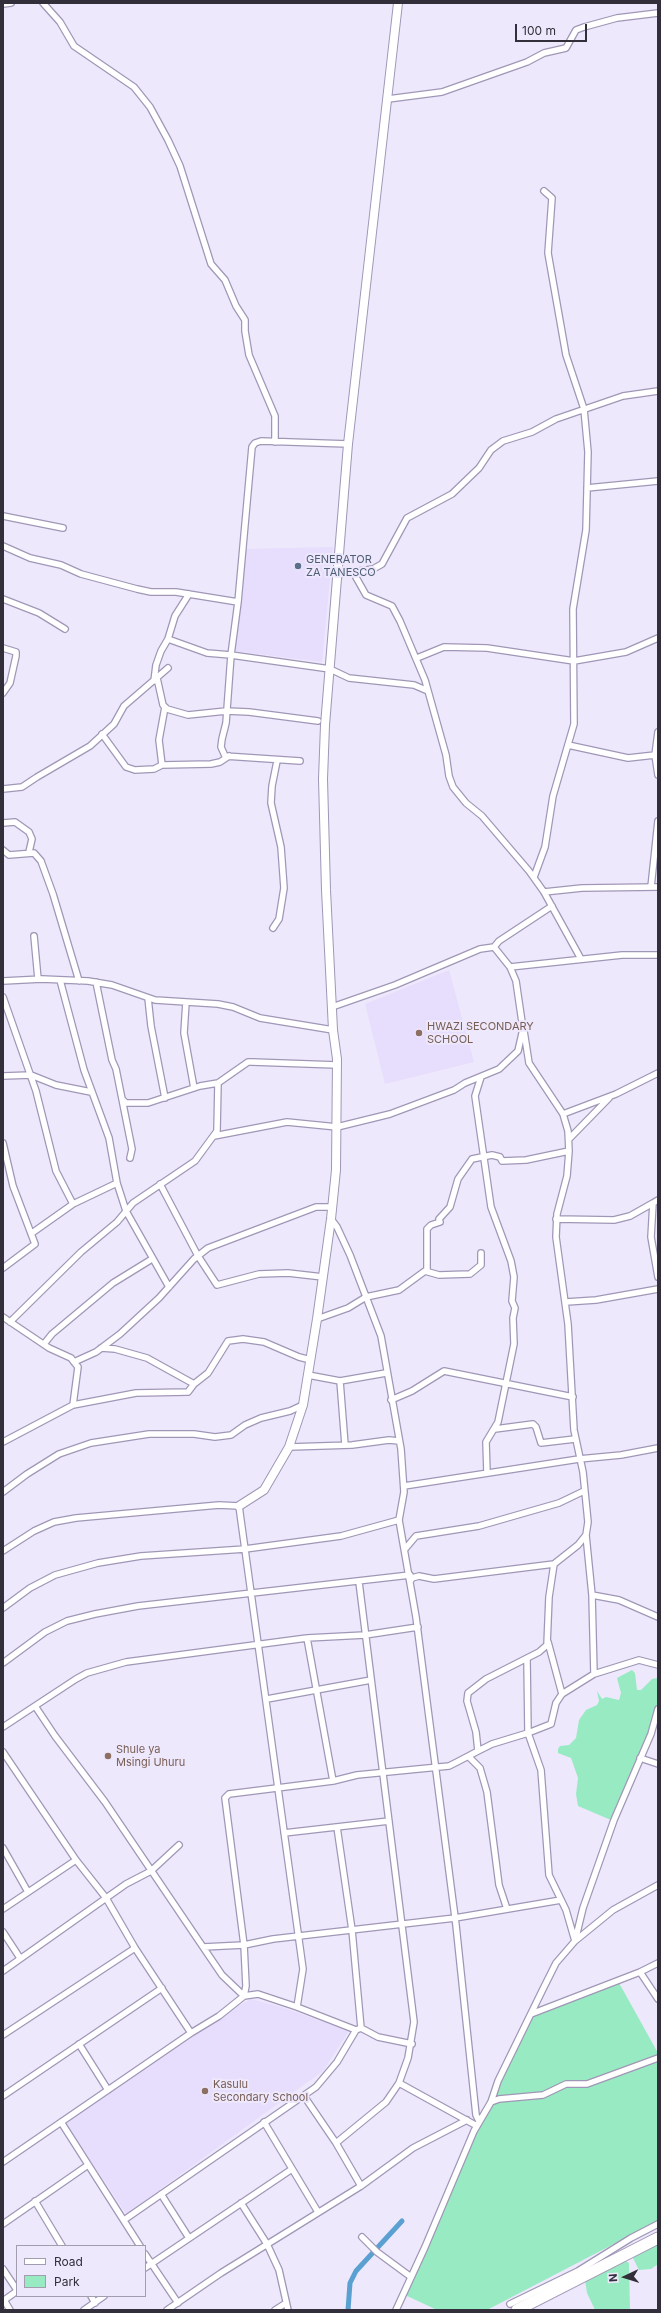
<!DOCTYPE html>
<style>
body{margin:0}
#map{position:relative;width:661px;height:2313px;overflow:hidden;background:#eee8fd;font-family:Inter,sans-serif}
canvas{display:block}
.frame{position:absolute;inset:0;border:4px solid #322e3a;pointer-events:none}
.legend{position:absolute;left:16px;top:2245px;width:130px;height:52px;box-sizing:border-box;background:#eee8fd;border:1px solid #a39eaf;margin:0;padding:5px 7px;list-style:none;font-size:12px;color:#322e3a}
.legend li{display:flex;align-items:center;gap:8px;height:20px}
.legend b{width:20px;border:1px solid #a39eaf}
.north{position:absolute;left:605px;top:2257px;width:40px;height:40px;-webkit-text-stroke:3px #eee8fd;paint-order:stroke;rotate:266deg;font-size:11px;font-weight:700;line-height:16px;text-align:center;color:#322e3a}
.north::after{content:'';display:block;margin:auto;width:14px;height:18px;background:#322e3a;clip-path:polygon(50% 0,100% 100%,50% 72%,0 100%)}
.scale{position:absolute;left:515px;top:24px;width:72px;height:18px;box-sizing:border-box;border:2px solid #322e3a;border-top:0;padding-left:5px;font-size:12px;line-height:14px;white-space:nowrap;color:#322e3a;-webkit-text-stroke:3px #eee8fd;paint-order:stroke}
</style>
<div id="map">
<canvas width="661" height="2313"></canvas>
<div class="frame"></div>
<ul class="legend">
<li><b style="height:5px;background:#fff"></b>Road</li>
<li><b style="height:11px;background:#98eac2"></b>Park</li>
</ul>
<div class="north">N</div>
<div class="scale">100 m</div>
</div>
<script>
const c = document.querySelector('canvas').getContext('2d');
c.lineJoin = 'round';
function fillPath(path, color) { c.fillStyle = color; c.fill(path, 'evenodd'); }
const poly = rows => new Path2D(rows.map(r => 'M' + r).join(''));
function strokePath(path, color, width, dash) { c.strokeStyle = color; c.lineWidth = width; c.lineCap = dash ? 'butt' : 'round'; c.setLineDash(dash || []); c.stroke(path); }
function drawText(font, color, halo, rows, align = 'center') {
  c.font = font + ' Inter,sans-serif'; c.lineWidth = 4; c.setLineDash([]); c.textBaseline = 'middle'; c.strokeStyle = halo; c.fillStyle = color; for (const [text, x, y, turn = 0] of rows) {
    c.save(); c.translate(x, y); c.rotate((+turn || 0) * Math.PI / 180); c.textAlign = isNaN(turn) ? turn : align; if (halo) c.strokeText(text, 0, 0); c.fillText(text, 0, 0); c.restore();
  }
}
const built = poly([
 [333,547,322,662,234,651,243,549],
 [449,970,474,1062,385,1084,365,1004],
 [251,1999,281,2007,349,2031,323,2071,126,2214,66,2123,231,2010]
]);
const green = poly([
 [632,1670,635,1673,637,1690,641,1690,652,1679,658,1678,658,1709,614,1819,611,1820,578,1806,576,1794,578,1778,571,1758,558,1753,558,1749,560,1746,569,1745,576,1738,579,1720,586,1710,597,1705,599,1701,597,1691,602,1699,606,1697,619,1700,621,1693,617,1678],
 [618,1981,658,2053,658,2221,487,2310,437,2310,405,2295,476,2130,534,2015],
 [658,2244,658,2264,651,2269,639,2270,632,2256],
 [624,2260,629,2263,630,2310,595,2310,587,2293,585,2280]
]);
const canal = poly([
 [348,2310,350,2283,356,2271,402,2221]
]);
const street = poly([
 [43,3,60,22,74,46,134,87,150,107,168,140,180,166,211,264,225,280,236,306,245,320,245,331,249,355,275,416,275,442],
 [3,4,11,3],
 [388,99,442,92,527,62,544,53,566,48,576,30,584,27,617,18,658,13],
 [348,444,261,441,255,443,252,447,238,602,231,655,330,669,349,678,414,685,428,691],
 [587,488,658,481],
 [3,516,63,528],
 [3,546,30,558,61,565,81,574,137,589,151,592,176,592,238,602],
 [353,572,366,595,392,606,400,621,425,680,446,755,449,776,453,787,466,803,482,816,529,871,544,892,581,959],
 [337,576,345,573,373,569,382,564,407,518,452,494,479,468,491,450,503,441,532,432,556,419,623,396,658,391],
 [3,599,39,613,65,629],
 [168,639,207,653,231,655,226,723,222,739,221,747,225,756,300,761],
 [3,648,16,652,16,656,10,683,3,693],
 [417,658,444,647,487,648,574,661,626,652,658,638],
 [157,678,163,705,167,709,188,715,226,711,249,712,318,721],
 [154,681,156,665,161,651,168,639,175,616,189,594],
 [658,732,655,755,658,775],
 [102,734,126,767,135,770,154,769,162,765,211,764,220,762,229,756],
 [568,745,628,758,655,755,658,756],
 [162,765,159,740,165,707],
 [3,789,22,787,37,777,90,746,114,724,124,706,168,668],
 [3,823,15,822,29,832,32,839,29,852],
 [3,850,9,855,34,853,41,861,53,894,79,981],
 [534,877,545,847,553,796,574,724,573,609,586,530,588,452,584,409,566,355,548,253,552,198,544,191],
 [651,887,658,821],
 [544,892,582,888,658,887],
 [273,928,279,919,284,888,281,847,271,803,272,786,277,761],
 [34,936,38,979],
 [494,947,499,941,552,906],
 [510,967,622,955,658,955],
 [3,981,42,979,88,981,112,985,155,1000,218,1004,233,1007,260,1018,333,1030],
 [96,982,112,1060,116,1069,122,1099,126,1103,148,1103,200,1086,218,1083],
 [3,997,36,1091,56,1171,73,1204],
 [148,998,151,1026,165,1098],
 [186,1002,184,1033,194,1088],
 [524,1031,529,1063,563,1114],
 [3,1076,31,1075,56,1085,91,1092],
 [481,1077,475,1096,491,1207,511,1261,514,1277,512,1301,515,1308,513,1318,514,1344,498,1422,486,1442,487,1473],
 [122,1099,132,1149,130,1158],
 [214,1136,287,1122,337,1127,390,1114,454,1090,465,1083,499,1069,518,1051,523,1029,516,981,510,967,494,947,480,949,395,985,332,1007],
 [569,1139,609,1098],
 [3,1143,13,1186,35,1244,3,1268],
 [117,1183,126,1211,169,1287],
 [160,1184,198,1256,217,1285,259,1274,288,1273,323,1277],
 [658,1200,653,1203,651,1237,658,1277],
 [331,1219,337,1227,350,1255,381,1336,401,1449,404,1492,399,1520,416,1617,456,1925,476,2115,479,2121],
 [556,1219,614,1220,630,1216,653,1203],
 [32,1233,73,1204,117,1183,109,1138,84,1070,60,980],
 [427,1270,427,1229,431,1225,440,1222,439,1219,450,1207,458,1179,472,1159,492,1155,500,1157,502,1161,526,1160,569,1151,568,1131,563,1114,616,1094,658,1073],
 [566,1302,596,1300,658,1289],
 [3,1317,49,1348,71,1358,74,1362,78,1367,73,1405],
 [317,1319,348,1308,366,1297,399,1290,425,1271,439,1275,470,1274,481,1265,481,1253],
 [10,1322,81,1252,117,1222,133,1203,195,1161,217,1131,218,1083,248,1062,252,1062,337,1065],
 [44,1344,52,1334,113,1283,152,1259],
 [101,1348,115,1349,147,1358,194,1384,208,1373,228,1341,243,1339,264,1342,299,1357,311,1360],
 [74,1362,96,1352,120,1334,159,1298,194,1259,208,1248,316,1207,332,1207],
 [308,1375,340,1381,345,1445],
 [340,1381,386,1373],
 [391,1400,412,1391,444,1371,573,1397],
 [495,1429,533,1424,536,1427,541,1443,575,1439],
 [3,1442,73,1405,136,1393,188,1392,194,1384],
 [289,1447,352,1445,389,1440,399,1441],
 [404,1486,579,1459,621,1455,658,1448],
 [3,1492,27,1474,59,1454,91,1443,149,1434,194,1434,215,1437,231,1435,245,1425,261,1418,290,1411,303,1405],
 [586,1535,592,1595,594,1674],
 [405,1549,416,1536,479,1526,559,1503,584,1491],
 [3,1551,34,1531,54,1522,76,1518,219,1505,239,1506,303,1969,297,2007,258,1994,244,1996,222,1975,203,1947],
 [411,1580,412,1578,419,1576,434,1579,554,1564],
 [592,1595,619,1600,658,1617],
 [3,1608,30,1588,55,1575,98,1563,141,1556,245,1549,341,1536,399,1520],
 [307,1638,333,1781],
 [548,1642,562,1694],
 [527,1659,528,1733,551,1724,556,1703,562,1694,594,1674,639,1660,658,1665],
 [3,1663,45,1632,67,1621,95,1614,138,1606,410,1575],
 [267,1699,371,1680],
 [35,1706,55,1736,105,1802,203,1947,244,1945,273,1939,455,1918,561,1900],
 [3,1727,76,1679,87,1673,126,1662,307,1638,365,1635,418,1627],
 [478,1751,492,1744,528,1733,541,1770,549,1875,566,1910,575,1941,613,1910,658,1885],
 [3,1752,76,1860,106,1898,135,1948,191,2033],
 [469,1757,480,1768,487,1792,499,1885,507,1909],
 [640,1758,658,1764],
 [337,1827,352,1930,361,2028],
 [284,1833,389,1821],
 [3,1848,28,1892],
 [3,1909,76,1860],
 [3,1932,20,1958],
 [3,1971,126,1884,151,1871,179,1845],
 [640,1972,658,1963],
 [297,2007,356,2030,361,2028,378,2037,412,2044],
 [531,2014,640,1972,658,1999],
 [3,2035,135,1948],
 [79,2044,108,2090],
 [399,2083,477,2126],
 [3,2096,162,1988],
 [304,2096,336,2143,361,2186],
 [491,2102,499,2099,543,2095,566,2084,587,2084,658,2058],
 [61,2122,140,2246],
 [264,2122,318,2212],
 [336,2143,386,2102,399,2083,408,2058,414,2022,359,1582],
 [3,2162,191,2033,219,2016,244,1996,246,1986,244,1945,225,1798,229,1794,333,1781,357,1775,449,1766,457,1762,478,1751,476,1732,467,1701,468,1693,486,1679,539,1652,547,1645,549,1597,554,1564,578,1545,586,1535,588,1522,583,1472,574,1430,568,1324,556,1237,557,1214,567,1176,569,1151],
 [161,2194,189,2238],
 [35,2201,62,2246],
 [241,2203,267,2244,279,2270,288,2310],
 [124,2220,316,2087,337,2062,356,2030],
 [3,2224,88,2165],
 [362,2237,377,2252,411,2277],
 [145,2254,178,2303],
 [145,2268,292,2169],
 [3,2269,17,2290],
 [91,2296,95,2303],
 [4,2300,10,2310],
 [3,2301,17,2291],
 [510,2304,578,2271,631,2238,658,2224],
 [84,2310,104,2296],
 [167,2310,221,2273,361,2186,413,2148,467,2120],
 [275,2310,286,2303],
 [396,2310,425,2247,474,2131,491,2102,498,2081,542,1991,556,1963,575,1941,583,1908,614,1820,651,1734,658,1709]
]);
const secondary = poly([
 [239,1506,264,1490,289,1447,303,1405,317,1319,331,1219,336,1170,337,1059,333,1030,326,890,323,779,325,725,348,444,398,3]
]);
const highway = poly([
 [517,2310,658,2238]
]);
const markers = [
 [298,566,4,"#5c6f8a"],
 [419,1033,4,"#8d6e63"],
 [108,1756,4,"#8d6e63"],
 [205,2091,4,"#8d6e63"]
];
const serviceNames = [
 ["GENERATOR",306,560],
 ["ZA TANESCO",306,573]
];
const educationNames = [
 ["HWAZI SECONDARY",427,1027],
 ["SCHOOL",427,1040],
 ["Shule ya",116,1750],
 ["Msingi Uhuru",116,1763],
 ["Kasulu",213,2085],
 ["Secondary School",213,2098]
];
fillPath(built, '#e7ddfd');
fillPath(green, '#98eac2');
strokePath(canal, '#5aa0d1', 5);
strokePath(street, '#a097b6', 8);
strokePath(secondary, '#a097b6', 10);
strokePath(highway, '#a097b6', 13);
strokePath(street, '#fff', 5.5);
strokePath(secondary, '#fff', 8);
strokePath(highway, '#fff', 11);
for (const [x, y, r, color] of markers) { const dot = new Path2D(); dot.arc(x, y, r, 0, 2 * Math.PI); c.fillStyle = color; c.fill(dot); strokePath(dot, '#eee8fd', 1.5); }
drawText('11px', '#4e5e75', '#eee8fd', serviceNames, 'left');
drawText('11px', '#785e54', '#eee8fd', educationNames, 'left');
</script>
